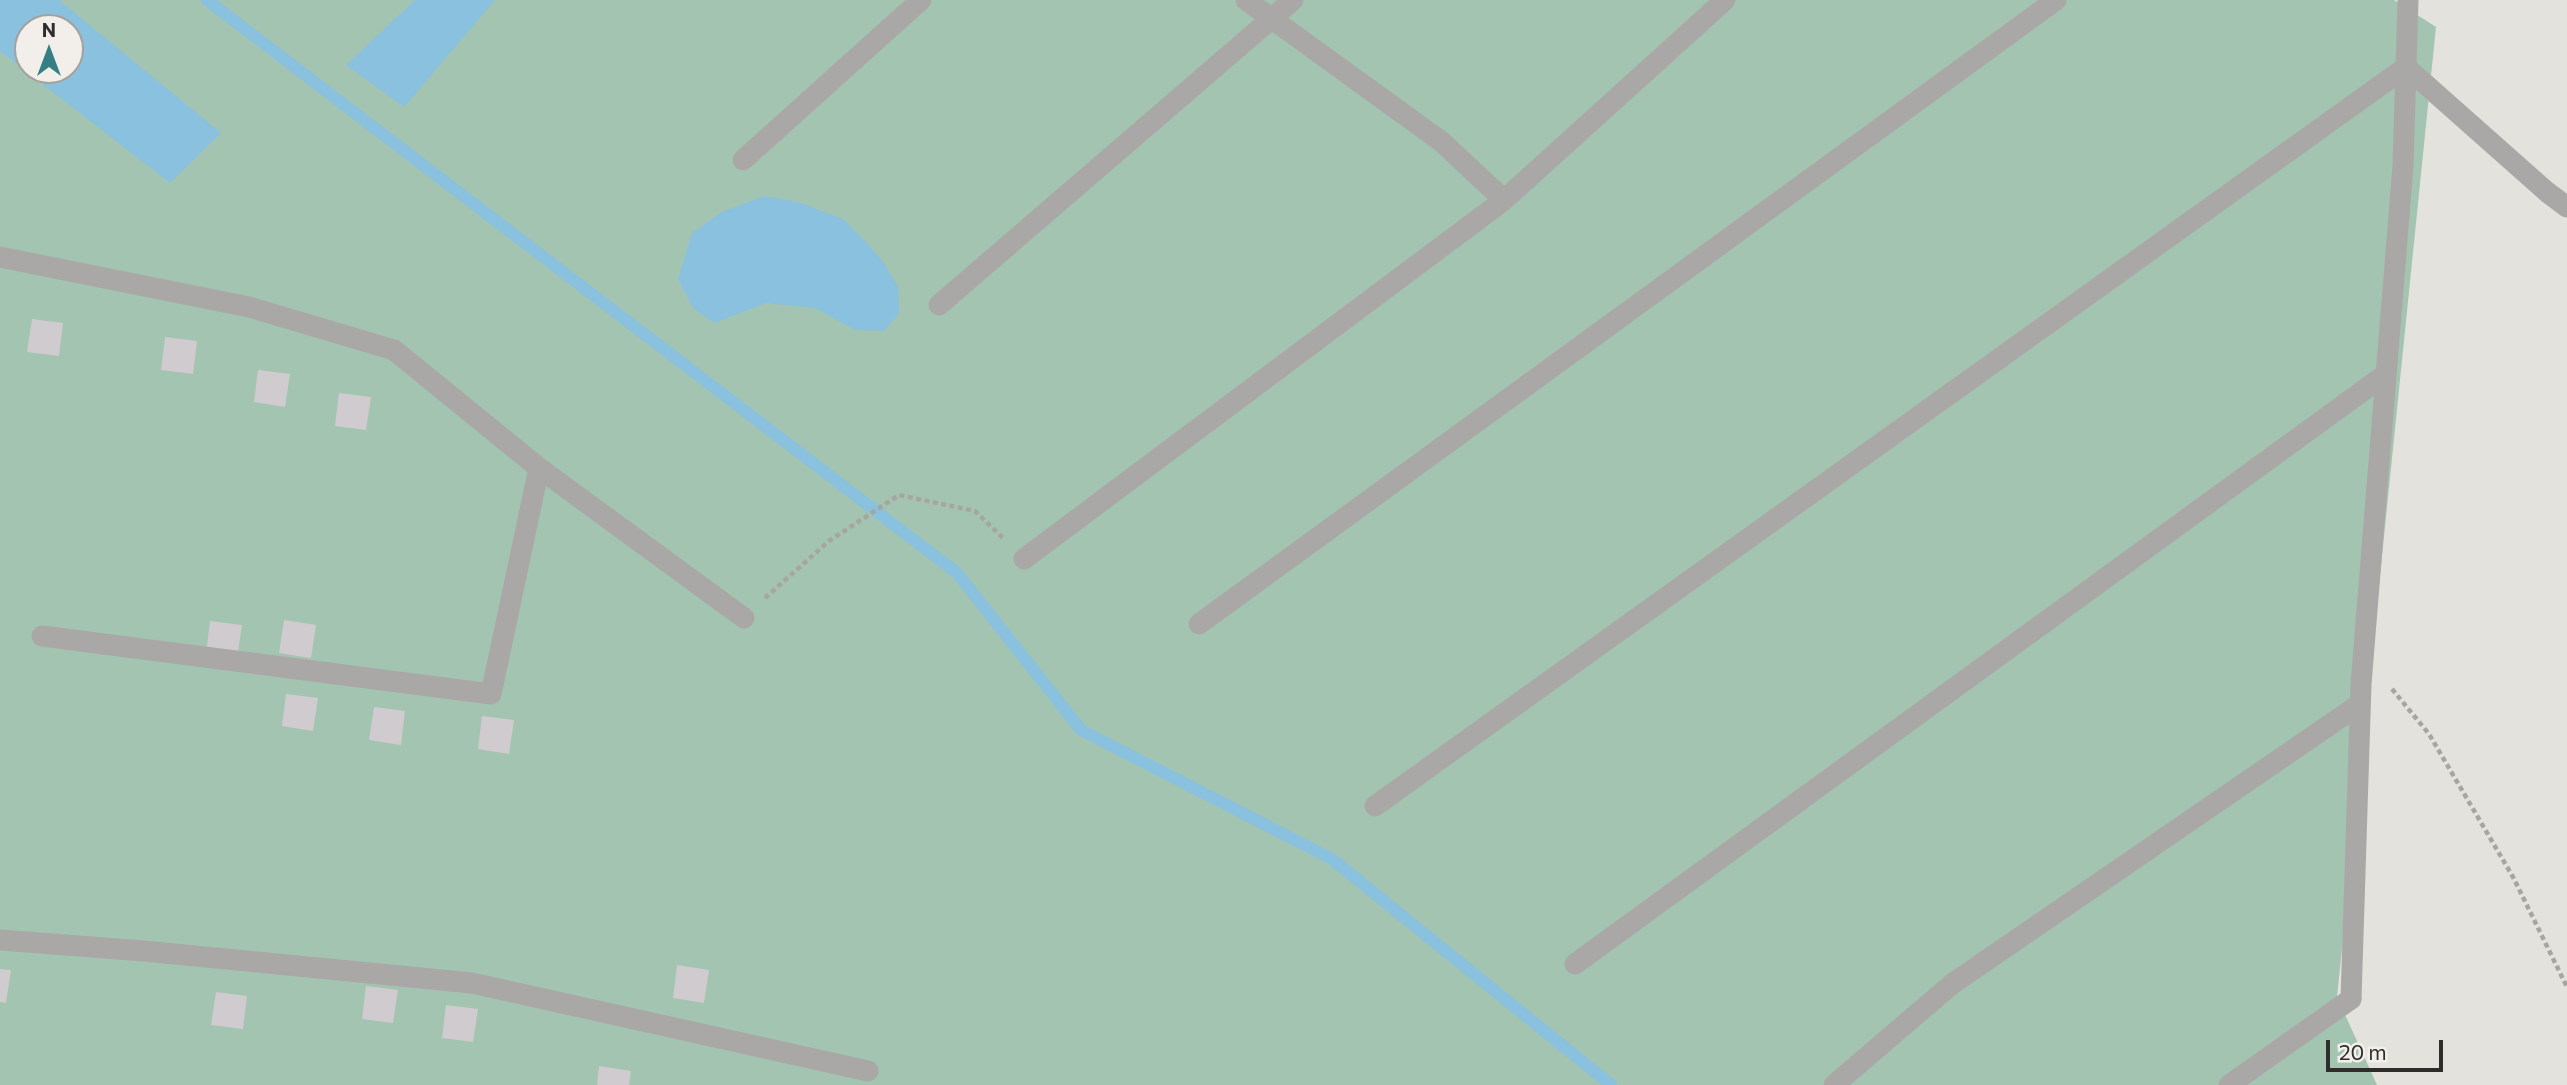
<!DOCTYPE html>
<style>
body{margin:0}
#map{position:relative;width:2567px;height:1085px;overflow:hidden;background:#e4e2dd;font-family:Commissioner,sans-serif}
canvas{display:block}
.north{position:absolute;left:14px;top:14px;width:70px;height:70px;box-sizing:border-box;background:#f2efea;border:2px solid #a4a19e;border-radius:50%;rotate:0deg;font-size:19px;font-weight:700;line-height:28px;text-align:center;color:#2e2d2b}
.north::after{content:'';display:block;margin:auto;width:24px;height:32px;background:#367e85;clip-path:polygon(50% 0,100% 100%,50% 72%,0 100%)}
.scale{position:absolute;left:2326px;top:1040px;width:117px;height:32px;box-sizing:border-box;border:4px solid #2e2d2b;border-top:0;padding-left:9px;font-size:21px;line-height:24px;white-space:nowrap;color:#2e2d2b;-webkit-text-stroke:5px #f2efea;paint-order:stroke}
</style>
<div id="map">
<canvas width="2567" height="1085"></canvas>
<div class="north">N</div>
<div class="scale">20 m</div>
</div>
<script>
const c = document.querySelector('canvas').getContext('2d');
c.lineJoin = 'round';
function fillPath(path, color) { c.fillStyle = color; c.fill(path, 'evenodd'); }
const poly = rows => new Path2D(rows.map(r => 'M' + r).join(''));
function strokePath(path, color, width, dash) { c.strokeStyle = color; c.lineWidth = width; c.lineCap = dash ? 'butt' : 'round'; c.setLineDash(dash || []); c.stroke(path); }
const green = poly([
 [0,0,2394,0,2436,27,2337,997,2377,1085,0,1085],
 [28,28,70,28,70,70,28,70]
]);
const water = poly([
 [0,0,59,0,221,133,170,183,0,51],
 [28,28,70,28,70,70,28,70],
 [415,0,495,0,404,107,346,65],
 [764,196,798,202,843,219,864,240,884,263,898,287,899,313,884,331,855,330,815,308,766,303,714,323,693,308,678,279,692,233,722,212]
]);
const stream = poly([
 [207,0,957,573,1081,730,1332,859,1611,1085]
]);
const building = poly([
 [32,319,63,323,59,356,27,352],
 [165,337,197,341,193,374,161,370],
 [258,370,290,374,285,407,254,402],
 [339,393,371,397,366,430,335,426],
 [284,620,316,625,311,658,279,653],
 [210,621,242,625,237,658,206,654],
 [286,694,318,698,313,731,282,726],
 [374,707,405,711,401,745,369,740],
 [482,716,514,720,509,754,478,749],
 [677,965,709,970,704,1003,673,998],
 [0,969,11,970,6,1003,0,1002],
 [366,986,398,990,393,1023,362,1019],
 [216,992,247,996,243,1029,211,1025],
 [446,1005,478,1009,473,1042,442,1038],
 [599,1066,631,1071,629,1085,597,1085]
]);
const path = poly([
 [765,598,829,541,899,495,975,511,1003,538],
 [2392,689,2429,734,2513,877,2567,987]
]);
const lane = poly([
 [743,160,921,0],
 [0,257,249,307,394,350,539,468,744,618],
 [939,305,1293,0],
 [1199,624,2056,0],
 [42,636,491,694,539,468],
 [1375,806,2406,67,2547,192,2567,207],
 [0,940,144,951,472,983,868,1071],
 [1575,964,2386,374],
 [1834,1085,1952,984,2360,704],
 [2229,1085,2351,999]
]);
const street = poly([
 [1246,0,1442,142,1504,200],
 [1024,559,1504,200,1725,0],
 [2351,999,2361,684,2403,166,2408,0]
]);
fillPath(green, '#a3c4b1');
fillPath(water, '#89c1df');
strokePath(stream, '#89c1df', 12);
fillPath(building, '#d0cbcf');
strokePath(path, '#a7a5a1', 4.5, [5, 3.5]);
strokePath(lane, '#aaa8a7', 21);
strokePath(street, '#aaa8a7', 21);
</script>
